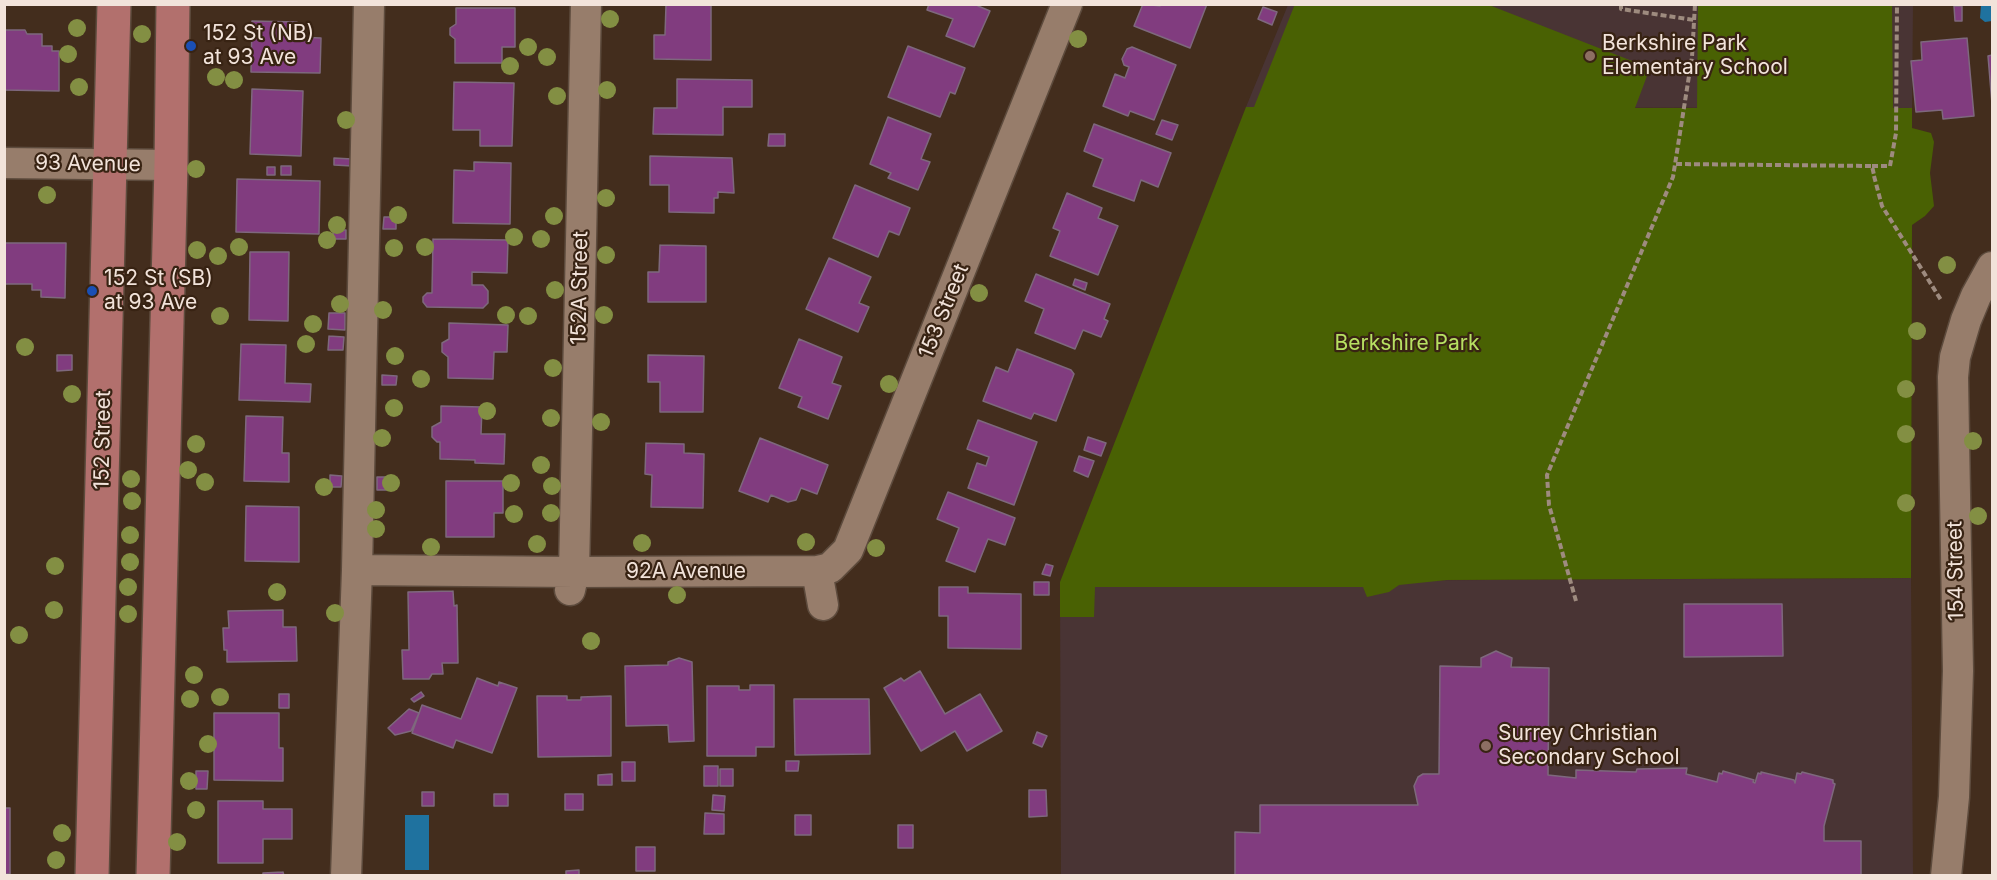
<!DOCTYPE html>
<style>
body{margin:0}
#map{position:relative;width:1997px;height:880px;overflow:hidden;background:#432d1d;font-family:Inter,sans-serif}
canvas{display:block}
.frame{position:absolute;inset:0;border:6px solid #f2e3da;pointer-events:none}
</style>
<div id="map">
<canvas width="1997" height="880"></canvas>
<div class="frame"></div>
</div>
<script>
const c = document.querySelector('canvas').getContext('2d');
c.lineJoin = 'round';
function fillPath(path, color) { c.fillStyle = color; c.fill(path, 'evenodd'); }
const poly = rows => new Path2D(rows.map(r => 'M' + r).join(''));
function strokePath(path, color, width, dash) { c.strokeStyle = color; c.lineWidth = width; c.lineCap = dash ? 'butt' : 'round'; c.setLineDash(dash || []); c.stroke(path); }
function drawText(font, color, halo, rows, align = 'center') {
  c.font = font + ' Inter,sans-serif'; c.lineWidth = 4.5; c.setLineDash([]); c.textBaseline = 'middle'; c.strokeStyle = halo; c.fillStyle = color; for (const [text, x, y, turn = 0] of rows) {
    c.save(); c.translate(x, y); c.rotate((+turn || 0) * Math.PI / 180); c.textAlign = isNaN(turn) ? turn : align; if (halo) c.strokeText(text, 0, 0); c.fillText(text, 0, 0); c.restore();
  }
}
const education = poly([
 [1288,5,1913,5,1912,108,1246,107],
 [1911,578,1913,875,1061,875,1060,582]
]);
const green = poly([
 [1295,4,1489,5,1650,68,1635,108,1697,108,1698,5,1892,5,1893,108,1912,108,1912,128,1931,133,1934,142,1930,173,1934,206,1925,216,1912,225,1911,578,1447,580,1399,585,1389,592,1367,597,1363,587,1095,587,1094,617,1060,617,1060,582,1246,107,1254,107]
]);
const water = poly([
 [1981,5,1992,5,1992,21,1985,22,1980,18],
 [405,815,429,815,429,870,405,870]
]);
const building = poly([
 [929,4,979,4,978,6,990,11,974,47,946,36,953,19,927,10,929,4],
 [1143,4,1160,6,1160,4,1207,4,1190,48,1134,26,1143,4],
 [666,5,711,5,711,60,654,59,654,35,665,35,666,5],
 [1954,6,1962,6,1962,21,1955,21,1954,6],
 [1263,7,1277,12,1272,25,1258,19,1263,7],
 [456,8,515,8,515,47,502,47,502,63,455,63,455,39,450,35,450,28,456,24,456,8],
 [252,21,297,22,297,37,321,38,320,73,251,72,252,21],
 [4,30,25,30,27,34,42,34,42,46,52,46,52,51,59,51,59,91,4,90,4,30],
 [1967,38,1974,116,1943,119,1942,110,1916,112,1911,61,1922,60,1921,42,1967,38],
 [908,46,965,68,955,94,950,92,940,117,888,97,908,46],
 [1132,47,1176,65,1154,120,1130,111,1128,116,1103,106,1115,74,1125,78,1129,67,1124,65,1122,59,1127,49,1132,47],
 [1992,55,1992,104,1988,56,1992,55],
 [677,79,752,80,752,107,723,107,723,135,653,134,654,108,677,108,677,79],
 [454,82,514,83,512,146,480,146,480,130,453,130,454,82],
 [252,89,303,91,301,156,250,154,252,89],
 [888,117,931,134,921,159,930,162,918,190,888,178,891,173,870,164,888,117],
 [1162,120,1178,125,1172,140,1156,134,1162,120],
 [1094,124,1171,153,1158,187,1141,180,1134,201,1093,186,1103,159,1084,151,1094,124],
 [769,134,785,134,785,146,768,146,769,134],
 [650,156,732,158,734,193,718,192,718,198,714,198,714,213,669,212,669,185,650,185,650,156],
 [334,158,352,159,352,166,334,165,334,158],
 [474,162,511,163,510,224,453,223,454,170,474,171,474,162],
 [281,166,291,166,291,175,281,175,281,166],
 [267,167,275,167,275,175,267,175,267,167],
 [237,179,320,181,319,234,236,232,237,179],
 [855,185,910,208,899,235,889,231,878,257,833,238,855,185],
 [1067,193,1102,208,1098,218,1118,226,1098,275,1050,256,1060,231,1053,228,1067,193],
 [384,217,396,217,396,229,383,229,384,217],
 [333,230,346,230,346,239,333,239,333,230],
 [433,239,508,240,507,273,472,272,472,285,483,285,488,291,488,303,483,308,427,307,423,302,423,297,427,293,432,293,433,239],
 [4,243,66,243,65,298,41,297,41,290,32,290,32,284,4,284,4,243],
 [660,245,706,246,706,302,648,302,648,272,659,272,660,245],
 [250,252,289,252,288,321,249,320,250,252],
 [829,258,871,277,859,303,869,307,858,332,806,309,829,258],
 [1036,274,1110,304,1104,319,1108,321,1101,337,1083,330,1075,349,1035,333,1044,309,1025,301,1036,274],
 [1075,279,1087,283,1085,290,1073,285,1075,279],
 [329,313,345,313,345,330,328,329,329,313],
 [449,323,508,325,507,352,494,352,493,379,448,378,448,357,442,352,442,343,449,339,449,323],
 [329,336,344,337,343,350,328,350,329,336],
 [799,339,842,357,832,383,841,386,828,419,798,407,802,397,779,388,799,339],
 [241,344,286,345,285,383,311,384,310,402,239,400,241,344],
 [1017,349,1071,370,1074,374,1056,421,1034,413,1031,419,983,401,996,367,1008,372,1017,349],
 [57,355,72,355,72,370,57,371,57,355],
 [648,355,704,356,703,412,660,412,660,382,648,382,648,355],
 [382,375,397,376,396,385,382,385,382,375],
 [441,406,482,407,481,434,505,434,504,464,475,463,475,460,440,459,440,442,437,442,432,437,432,427,441,422,441,406],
 [246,416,283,417,282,453,289,453,289,482,244,481,246,416],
 [978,420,1037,442,1014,505,968,488,977,463,986,466,989,457,967,449,978,420],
 [1088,437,1106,443,1101,456,1084,450,1088,437],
 [760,438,828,465,817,494,801,488,796,500,788,502,771,495,768,502,739,491,760,438],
 [646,443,684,444,684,453,704,454,703,508,651,507,652,475,645,474,646,443],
 [1079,456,1094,461,1088,477,1074,471,1079,456],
 [330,475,342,476,341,487,330,487,330,475],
 [377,477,388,477,388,490,377,490,377,477],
 [446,481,503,481,503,513,494,513,494,537,446,537,446,481],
 [948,492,1015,518,1005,545,988,539,975,572,946,561,959,528,937,519,948,492],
 [246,506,299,507,299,562,245,561,246,506],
 [1046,564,1053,566,1050,576,1042,574,1046,564],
 [1034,582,1049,582,1049,595,1034,595,1034,582],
 [939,587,968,587,968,593,1021,594,1021,649,948,648,948,616,939,616,939,587],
 [453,591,454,606,457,605,458,663,442,663,443,674,432,674,429,679,403,679,402,650,409,650,408,592,453,591],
 [1684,604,1782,604,1783,656,1684,657,1684,604],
 [283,610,283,627,296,627,297,661,227,662,227,650,224,650,223,628,229,628,228,611,283,610],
 [1496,651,1512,658,1511,667,1549,668,1548,775,1576,778,1576,770,1636,772,1637,769,1687,768,1686,774,1717,782,1719,773,1722,774,1723,771,1754,780,1753,782,1755,783,1758,773,1761,774,1761,772,1794,780,1795,783,1797,773,1801,774,1802,772,1833,780,1833,783,1835,784,1824,826,1824,841,1861,841,1861,876,1235,876,1235,832,1260,833,1260,805,1418,805,1414,786,1418,777,1423,774,1439,774,1440,666,1481,667,1481,658,1496,651],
 [679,658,692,662,694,741,669,742,668,725,626,726,625,666,668,665,668,662,679,658],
 [920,671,945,714,980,694,1002,731,967,751,955,731,921,751,884,688,901,678,904,681,920,671],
 [477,678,498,686,499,682,517,688,492,753,456,740,453,748,412,733,422,705,461,719,477,678],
 [750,685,774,685,774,747,756,747,756,756,707,756,707,686,739,686,739,690,750,690,750,685],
 [421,692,424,696,414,702,411,699,421,692],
 [279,694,289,694,289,708,279,708,279,694],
 [537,696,567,696,567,700,581,700,581,697,611,696,611,756,538,757,537,696],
 [794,699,869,699,870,754,795,755,794,699],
 [409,709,419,713,411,731,395,735,388,728,409,709],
 [214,713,279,713,279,748,283,748,283,781,214,780,214,713],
 [1037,732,1047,736,1042,747,1033,743,1037,732],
 [786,761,799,761,798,771,786,771,786,761],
 [622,762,635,762,635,781,622,781,622,762],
 [704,766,718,766,718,786,704,786,704,766],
 [720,769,733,769,733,786,720,786,720,769],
 [196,771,208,771,207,789,196,789,196,771],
 [612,774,612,785,598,785,598,775,612,774],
 [1029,790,1046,790,1047,816,1029,817,1029,790],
 [422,792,434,792,434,806,422,806,422,792],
 [494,794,508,794,508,806,494,806,494,794],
 [565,794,583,794,583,810,565,810,565,794],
 [713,795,725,796,724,811,712,810,713,795],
 [218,801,263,801,263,809,292,809,292,839,263,839,263,863,218,863,218,801],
 [4,808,10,808,10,874,4,874,4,808],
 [705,813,724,814,724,834,704,834,705,813],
 [795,815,811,815,811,835,795,835,795,815],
 [898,825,913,825,913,848,898,848,898,825],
 [636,847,655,847,655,871,636,871,636,847],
 [579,870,579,876,566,876,566,871,579,870],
 [283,872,284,876,263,876,263,873,283,872]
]);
const path = poly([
 [1621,4,1621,9,1694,20],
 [1676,164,1872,166,1874,175],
 [1872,166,1890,166,1896,133,1897,4],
 [1874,176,1882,206,1941,300],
 [1576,601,1549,505,1547,475,1673,177,1692,57,1695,4]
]);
const minor = poly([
 [4,163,171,165],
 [357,570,574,572,586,4],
 [570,590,574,572,817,571],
 [823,605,817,571,830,568,848,550,1067,4],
 [346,876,357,570,369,4],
 [1946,876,1954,797,1958,671,1953,377,1955,357,1966,320,1976,296,1992,267]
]);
const major = poly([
 [92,876,114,4],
 [153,876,171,165,173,4]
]);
const trees = [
 [610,19],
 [77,28],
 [142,34],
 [1078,39],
 [528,47],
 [68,54],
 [547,57],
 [510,66],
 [216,77],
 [234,80],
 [79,87],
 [607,90],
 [557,96],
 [346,120],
 [196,169],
 [47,195],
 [606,198],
 [398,215],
 [554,216],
 [337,225],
 [514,237],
 [541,239],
 [327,240],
 [239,247],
 [425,247],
 [394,248],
 [197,250],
 [606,255],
 [218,256],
 [1947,265],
 [555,290],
 [979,293],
 [340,304],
 [383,310],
 [506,315],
 [604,315],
 [220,316],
 [528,316],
 [313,324],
 [1917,331],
 [306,344],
 [25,347],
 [395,356],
 [553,368],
 [421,379],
 [889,384],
 [1906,389],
 [72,394],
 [394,408],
 [487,411],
 [551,418],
 [601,422],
 [1906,434],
 [382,438],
 [1973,441],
 [196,444],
 [541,465],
 [188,470],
 [131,479],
 [205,482],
 [391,483],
 [511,483],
 [552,486],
 [324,487],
 [132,501],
 [1906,503],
 [376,510],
 [551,513],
 [514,514],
 [1978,516],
 [376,529],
 [130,535],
 [806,542],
 [642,543],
 [537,544],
 [431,547],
 [876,548],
 [130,562],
 [55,566],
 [128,587],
 [277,592],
 [677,595],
 [54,610],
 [335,613],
 [128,614],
 [19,635],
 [591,641],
 [194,675],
 [220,697],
 [190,699],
 [208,744],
 [189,781],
 [196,810],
 [62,833],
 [177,842],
 [56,860]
];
const markers = [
 [191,46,6,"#1a4fb4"],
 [1590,56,6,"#8d6e63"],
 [92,291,6,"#1a4fb4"],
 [1486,746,6,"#8d6e63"]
];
const poiNames = [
 ["152 St (NB)",203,34],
 ["at 93 Ave",203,58],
 ["Berkshire Park",1602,44],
 ["Elementary School",1602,68],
 ["152 St (SB)",104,279],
 ["at 93 Ave",104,303],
 ["Surrey Christian",1498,734],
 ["Secondary School",1498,758]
];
const streetNames = [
 ["93 Avenue",88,164,1],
 ["152A Street",580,288,-89],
 ["153 Street",944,311,-68],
 ["152 Street",103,440,-89],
 ["154 Street",1956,571,-91],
 ["92A Avenue",686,572]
];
const parkNames = [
 ["Berkshire Park",1407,344]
];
fillPath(education, '#493434');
fillPath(green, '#496103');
fillPath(water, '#1f729f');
fillPath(building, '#813c7f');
strokePath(building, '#7e687d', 1.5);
strokePath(minor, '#5d4b3d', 33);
strokePath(major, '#5d4b3d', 36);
strokePath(path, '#9e8b7f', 4, [6, 3]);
strokePath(minor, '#977d6b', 30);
strokePath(major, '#b2706d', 33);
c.fillStyle = '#838f43';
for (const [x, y] of trees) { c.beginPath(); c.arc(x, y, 9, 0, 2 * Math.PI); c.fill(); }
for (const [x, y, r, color] of markers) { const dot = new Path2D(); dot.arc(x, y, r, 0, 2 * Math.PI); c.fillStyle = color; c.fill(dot); strokePath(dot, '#382313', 2); }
drawText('21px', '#f2e3da', '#382313', poiNames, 'left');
drawText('21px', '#f2e3da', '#382313', streetNames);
drawText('21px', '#b7e062', '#382313', parkNames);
</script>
